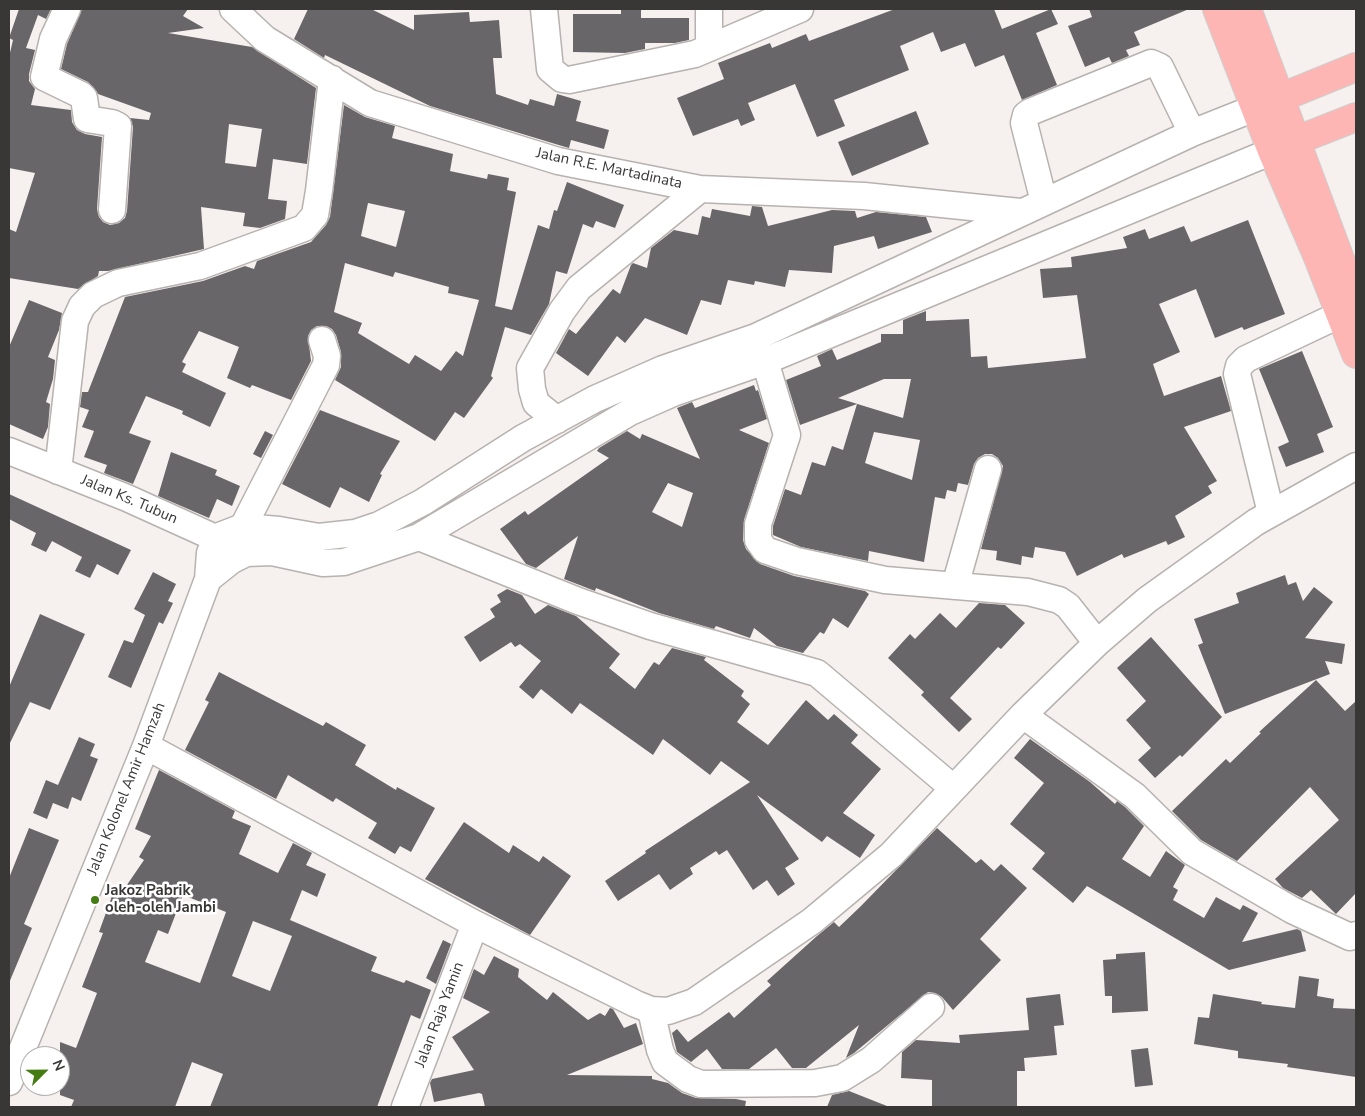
<!DOCTYPE html>
<style>
body{margin:0}
#map{position:relative;width:1365px;height:1116px;overflow:hidden;background:#f6f1ee;font-family:"Nunito Sans",sans-serif}
canvas{display:block}
.frame{position:absolute;inset:0;border:10px solid #393736;pointer-events:none}
.north{position:absolute;left:20px;top:1046px;width:50px;height:50px;box-sizing:border-box;background:#fff;border:1px solid #b0afaf;border-radius:50%;rotate:67deg;font-size:14px;font-weight:700;line-height:20px;text-align:center;color:#393736}
.north::after{content:'';display:block;margin:auto;width:18px;height:22px;background:#457d14;clip-path:polygon(50% 0,100% 100%,50% 72%,0 100%)}
</style>
<div id="map">
<canvas width="1365" height="1116"></canvas>
<div class="frame"></div>
<div class="north">N</div>
</div>
<script>
const c = document.querySelector('canvas').getContext('2d');
c.lineJoin = 'round';
function fillPath(path, color) { c.fillStyle = color; c.fill(path, 'evenodd'); }
const poly = rows => new Path2D(rows.map(r => 'M' + r).join(''));
function strokePath(path, color, width, dash) { c.strokeStyle = color; c.lineWidth = width; c.lineCap = dash ? 'butt' : 'round'; c.setLineDash(dash || []); c.stroke(path); }
function drawText(font, color, halo, rows, align = 'center') {
  c.font = font + ' "Nunito Sans",sans-serif'; c.lineWidth = 5; c.setLineDash([]); c.textBaseline = 'middle'; c.strokeStyle = halo; c.fillStyle = color; for (const [text, x, y, turn = 0] of rows) {
    c.save(); c.translate(x, y); c.rotate((+turn || 0) * Math.PI / 180); c.textAlign = isNaN(turn) ? turn : align; if (halo) c.strokeText(text, 0, 0); c.fillText(text, 0, 0); c.restore();
  }
}
const building = poly([
 [19,9,51,9,46,19,38,15,26,48,35,50,29,74,29,81,35,89,31,105,71,110,72,122,77,130,85,134,102,137,97,209,99,217,103,222,110,225,119,223,125,218,127,211,133,127,130,118,149,120,151,113,98,94,88,82,61,69,67,44,82,9,188,9,183,16,204,28,168,33,252,47,316,88,307,164,273,159,268,199,287,201,285,219,260,228,243,226,245,213,201,207,204,249,108,271,99,271,98,276,78,289,9,278,9,229,16,232,35,173,9,168,9,57,13,40,9,38],
 [229,124,262,129,256,167,225,163],
 [308,9,371,9,414,30,414,15,469,12,470,22,499,20,502,58,493,58,496,94,528,105,530,99,554,106,557,94,581,101,576,121,609,130,604,149,571,140,569,148,562,146,430,106,325,55,324,58,294,39],
 [621,9,641,9,641,18,689,18,689,40,675,43,645,43,645,49,625,53,573,52,573,14,621,14],
 [895,9,994,9,1002,29,1051,9,1058,24,1036,33,1057,85,1022,100,1004,55,975,67,965,43,941,52,933,32,900,46,909,70,834,100,845,126,817,137,795,84,748,103,755,120,741,126,738,119,693,136,677,98,724,79,718,63,770,43,772,48,806,34,809,41],
 [1089,9,1189,9,1134,32,1140,45,1126,50,1129,56,1112,63,1109,57,1085,67,1068,26,1092,17],
 [344,105,365,117,395,126,392,138,453,154,450,171,487,179,488,174,509,178,507,190,516,192,495,306,512,310,538,225,549,229,554,210,557,211,567,182,624,205,615,228,596,221,593,228,583,224,567,274,556,271,549,304,531,335,505,327,491,376,493,378,464,418,455,412,435,441,335,380,341,367,341,352,336,335,332,329,326,326,317,326,311,330,308,336,311,361,291,400,252,385,250,388,227,378,239,347,199,331,182,362,186,364,182,372,226,393,210,427,182,414,183,411,146,396,129,433,151,441,133,484,104,473,107,465,84,457,94,431,82,427,89,410,80,407,82,392,88,392,125,297,203,281,245,266,254,269,257,261,311,242,326,225,330,217],
 [368,203,405,211,396,247,361,236],
 [345,263,393,277,395,272,449,287,448,293,479,300,463,356,456,351,441,371,415,355,409,364,358,333,362,323,334,312],
 [916,111,929,144,852,176,838,142],
 [752,206,762,207,768,226,832,210,855,211,857,218,876,212,926,217,932,232,878,249,874,236,834,246,832,273,789,270,785,287,755,281,754,285,728,280,721,305,701,300,687,335,645,318,625,343,617,336,588,376,556,353,569,329,576,334,613,289,620,294,631,265,633,263,647,268,651,248,674,230,698,235,702,216,710,218,712,209,750,216],
 [1248,220,1285,314,1244,330,1242,327,1215,338,1196,289,1159,304,1180,352,1153,364,1164,396,1221,376,1231,411,1184,427,1217,481,1208,486,1212,493,1175,516,1185,537,1168,545,1166,541,1124,558,1122,554,1077,576,1065,552,1035,547,1033,558,1022,556,1021,565,996,560,997,551,981,549,1003,466,998,458,992,454,985,454,978,458,974,464,968,485,958,483,956,492,947,490,945,499,935,497,924,562,869,551,868,561,801,547,773,535,773,526,785,489,801,495,812,462,825,466,832,446,843,450,857,404,800,425,786,380,821,366,817,356,832,349,837,360,881,342,881,334,903,334,903,320,926,311,926,321,969,319,971,357,987,356,988,368,1086,358,1077,295,1043,298,1040,269,1072,267,1071,257,1127,248,1123,237,1145,229,1149,239,1184,226,1191,242],
 [884,379,911,379,903,418,838,398],
 [874,432,920,440,912,480,865,463],
 [29,300,62,313,59,330,48,357,55,360,53,379,46,402,50,404,48,427,43,439,9,424,9,347],
 [1302,351,1333,427,1317,434,1324,452,1286,467,1278,447,1289,442,1259,369],
 [754,385,756,391,758,390,767,419,739,430,769,443,744,520,743,540,746,549,760,564,794,576,865,591,869,594,848,628,833,618,824,634,820,632,803,653,777,646,754,628,750,638,716,626,714,629,659,613,596,588,595,591,564,579,578,536,536,568,526,564,500,529,525,511,528,515,609,458,597,451,599,448,627,431,640,439,642,434,700,459,677,408,692,402,695,408],
 [668,483,693,493,682,527,652,512],
 [320,410,400,441,380,474,382,475,369,502,340,487,330,508,282,484],
 [265,431,273,435,261,458,253,454],
 [171,452,217,470,215,475,240,486,232,506,217,499,209,518,158,496],
 [9,494,131,550,118,575,97,564,90,578,75,571,82,557,52,541,46,552,31,545,36,533,9,519],
 [153,572,176,584,168,601,173,603,163,624,159,622,131,688,108,677,124,640,133,643,145,615,134,609],
 [1285,575,1288,585,1296,582,1303,601,1314,587,1333,602,1305,638,1345,644,1342,664,1325,661,1330,674,1225,714,1198,645,1203,643,1194,619,1239,603,1236,593],
 [507,589,522,595,535,614,548,605,576,616,620,654,609,668,635,689,654,662,659,665,672,648,706,657,704,660,744,691,741,696,750,704,737,722,768,745,806,700,828,720,834,714,858,735,851,743,881,769,843,813,875,835,860,858,827,836,822,842,757,795,799,859,785,868,795,884,778,896,767,880,753,890,727,850,719,855,716,851,690,868,693,874,670,890,659,874,618,901,605,881,646,853,645,851,750,782,721,761,710,775,663,739,653,755,580,703,572,714,541,689,533,699,519,687,541,661,520,644,515,647,511,642,480,662,464,637,495,617,490,609,501,602,497,595],
 [979,603,1005,605,1025,623,1001,649,998,647,950,698,972,719,959,732,921,695,924,692,888,658,910,634,915,639,940,613,956,628],
 [40,614,85,634,50,710,30,702,9,745,9,687],
 [1151,637,1222,717,1182,757,1180,755,1155,778,1138,760,1151,748,1126,720,1146,701,1117,668],
 [219,672,323,726,326,722,366,745,355,765,396,790,397,787,435,808,411,852,400,846,395,854,368,838,377,823,336,798,333,802,288,775,276,799,185,750,209,702,205,700],
 [1316,680,1345,711,1356,701,1356,893,1336,914,1311,890,1302,898,1283,888,1275,879,1339,820,1310,787,1237,861,1201,840,1172,811,1226,759,1230,763,1261,733,1259,732],
 [79,737,95,744,90,756,98,759,81,801,72,797,68,809,53,803,47,819,33,813,46,780,58,785],
 [1030,739,1090,782,1115,804,1117,801,1125,807,1144,826,1122,859,1150,877,1166,851,1185,865,1173,887,1178,890,1173,900,1204,918,1216,897,1240,910,1243,905,1258,913,1242,942,1297,929,1301,931,1306,951,1229,970,1087,886,1073,903,1032,869,1045,853,1010,824,1044,783,1014,758],
 [159,770,235,811,232,818,251,826,239,854,278,873,293,843,312,853,306,865,326,874,317,897,302,890,290,920,377,957,371,971,404,983,406,980,431,990,420,1019,411,1015,377,1107,210,1107,223,1074,192,1062,175,1107,71,1107,74,1100,60,1095,60,1042,76,1048,97,993,82,987,103,933,99,932,112,896,118,898,144,860,139,857,151,836,135,829],
 [183,895,226,912,200,983,145,962,158,930,168,934],
 [253,921,292,936,270,991,232,976],
 [464,822,509,853,513,845,539,862,543,856,571,876,530,935,425,879],
 [29,828,59,840,24,924,32,928,9,983,9,878],
 [937,828,976,863,981,859,994,871,1001,864,1027,888,980,939,1001,960,953,1010,942,997,935,993,928,992,854,1053,846,1058,859,1025,806,1068,792,1068,776,1048,749,1069,722,1069,707,1049,691,1062,677,1052,672,1033,677,1029,688,1042,729,1012,734,1018,771,985,767,981,817,936,834,922,839,927,861,906],
 [443,940,451,944,436,984,426,978],
 [1145,952,1148,1011,1112,1013,1112,996,1105,996,1103,960,1116,959,1116,954],
 [494,956,519,969,518,977,547,1000,553,992,588,1020,600,1013,605,1016,610,1008,613,1009,624,1028,636,1023,643,1044,567,1075,652,1076,652,1079,668,1083,682,1093,696,1098,736,1099,746,1101,745,1107,485,1107,482,1094,479,1093,434,1102,430,1083,432,1079,474,1070,452,1037,490,1012,463,998,474,969,484,975],
 [1299,976,1319,979,1317,996,1334,999,1333,1008,1356,1009,1356,1077,1287,1067,1288,1064,1238,1058,1238,1051,1194,1044,1198,1017,1209,1018,1213,994,1262,1002,1261,1004,1295,1008],
 [1060,994,1064,1025,1054,1026,1057,1055,1024,1058,1025,1071,1017,1071,1017,1107,932,1107,932,1080,901,1078,902,1052,916,1040,960,1043,959,1035,1029,1030,1026,998],
 [1148,1048,1153,1085,1135,1087,1131,1050],
 [849,1091,887,1106,887,1107,827,1107,832,1095]
]);
const minor = poly([
 [67,9,53,39,44,77,81,95,84,98,87,119,112,123,118,126,112,210],
 [233,9,265,39,370,103,558,161,700,189,864,196,1020,212],
 [544,9,550,69,562,79,569,80,695,54,800,9],
 [709,9,709,48],
 [1044,202,1024,123,1026,115,1030,112,1151,63,1160,67,1192,133],
 [765,361,787,435,758,524,758,540,765,550,797,561,885,580,1028,592,1059,600,1068,606,1097,643],
 [557,420,536,403,532,389,530,368,562,311,579,288,700,189],
 [9,451,127,498,233,546],
 [58,471,75,321,82,306,93,295,118,283,200,266,304,228,315,215,319,191,332,79],
 [1271,513,1237,374,1239,366,1246,359,1341,314],
 [243,527,326,365,327,356,322,340],
 [419,537,578,601,650,626,817,673,953,788],
 [208,579,232,560,246,553,272,552,323,563,344,562,419,537,630,412,673,393,765,361,1292,143],
 [955,586,988,469],
 [1023,715,1135,796,1192,852,1292,910,1350,937,1356,935],
 [146,746,475,924,636,1004,651,1010,668,1011,694,1002,812,921,891,855,1023,715,1097,643,1147,600,1256,522,1356,466],
 [651,1010,660,1050,665,1062,688,1079,701,1084,815,1083,842,1078,871,1060,931,1007],
 [9,1082,146,746,208,579,210,553,217,537,243,527,279,530,319,537,355,533,379,525,423,502,523,438,595,399,663,369,756,337,1192,133,1275,100],
 [405,1107,475,924]
]);
const major = poly([
 [1217,9,1272,151,1317,255,1356,354],
 [1247,9,1356,302],
 [1280,98,1356,67],
 [1295,141,1356,117]
]);
const markers = [
 [95,900,5,"#457d14"]
];
const streetNames = [
 ["Jalan R.E. Martadinata",609,169,12],
 ["Jalan Ks. Tubun",129,500,23],
 ["Jalan Kolonel Amir Hamzah",127,789,-68],
 ["Jalan Raja Yamin",440,1015,-69]
];
const poiNames = [
 ["Jakoz Pabrik",105,891],
 ["oleh-oleh Jambi",105,908]
];
fillPath(building, '#69666a');
strokePath(minor, '#b7b2af', 29);
strokePath(major, '#cfcfcf', 30);
strokePath(minor, '#fff', 26);
strokePath(major, '#fdb6b4', 28);
for (const [x, y, r, color] of markers) { const dot = new Path2D(); dot.arc(x, y, r, 0, 2 * Math.PI); c.fillStyle = color; c.fill(dot); strokePath(dot, '#fff', 2); }
drawText('15px', '#393736', '#fff', streetNames);
drawText('bold 15px', '#393736', '#fff', poiNames, 'left');
</script>
